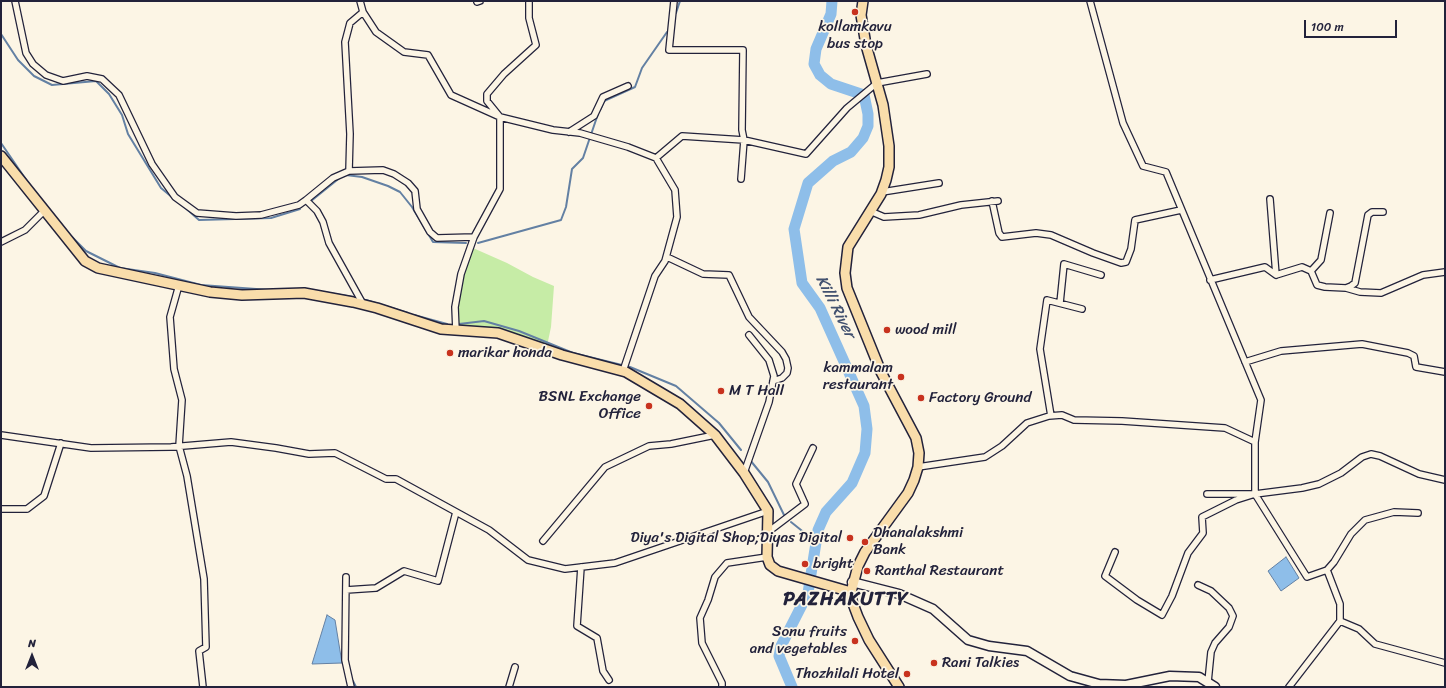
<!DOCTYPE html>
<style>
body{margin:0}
#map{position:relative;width:1446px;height:688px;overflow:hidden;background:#fcf5e5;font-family:Sriracha,sans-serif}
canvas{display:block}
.frame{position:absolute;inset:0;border:2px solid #22223b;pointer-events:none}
.north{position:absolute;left:12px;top:636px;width:40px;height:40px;-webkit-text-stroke:3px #fcf5e5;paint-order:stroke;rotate:0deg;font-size:11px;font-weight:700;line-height:16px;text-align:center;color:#22223b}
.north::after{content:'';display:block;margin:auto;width:14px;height:18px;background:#22223b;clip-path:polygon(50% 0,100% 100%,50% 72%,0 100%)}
.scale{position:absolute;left:1304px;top:20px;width:93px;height:18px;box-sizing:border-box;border:2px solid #22223b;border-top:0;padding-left:5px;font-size:12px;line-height:14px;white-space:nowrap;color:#22223b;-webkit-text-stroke:3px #fcf5e5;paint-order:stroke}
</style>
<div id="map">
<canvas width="1446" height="688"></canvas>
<div class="frame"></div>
<div class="north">N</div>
<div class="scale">100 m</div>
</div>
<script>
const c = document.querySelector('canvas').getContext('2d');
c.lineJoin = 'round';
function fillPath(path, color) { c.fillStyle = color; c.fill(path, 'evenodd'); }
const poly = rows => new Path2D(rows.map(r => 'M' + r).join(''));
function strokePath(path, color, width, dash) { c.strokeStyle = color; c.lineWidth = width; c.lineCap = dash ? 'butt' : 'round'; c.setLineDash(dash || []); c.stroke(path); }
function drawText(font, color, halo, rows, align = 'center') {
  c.font = font + ' Sriracha,sans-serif'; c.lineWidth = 3.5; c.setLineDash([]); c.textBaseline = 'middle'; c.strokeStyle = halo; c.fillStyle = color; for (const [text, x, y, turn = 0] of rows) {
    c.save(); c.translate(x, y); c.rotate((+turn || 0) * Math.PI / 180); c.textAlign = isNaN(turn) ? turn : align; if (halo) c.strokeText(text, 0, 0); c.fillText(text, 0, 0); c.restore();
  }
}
const green = poly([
 [473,248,507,263,533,277,554,286,551,327,547,346,458,331,454,322,461,282]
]);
const water = poly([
 [1286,557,1299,578,1281,591,1268,571,1286,557],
 [327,615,335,620,342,663,312,664,327,615]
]);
const stream = poly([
 [676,13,680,1],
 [1,34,18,60,34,76,52,85,96,81,109,94,122,115,128,134,161,188,173,198],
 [600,110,604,101,635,87,642,68,667,32],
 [1,143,29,184],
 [346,175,362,177,388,186,400,192,412,207,433,242,466,243],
 [311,201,342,176],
 [181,204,199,220,271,218,300,209],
 [71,236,86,251,120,268,155,273,201,285,270,290],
 [478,243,561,220,566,207,572,169,583,158,598,114],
 [317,291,353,297],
 [366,300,408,313],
 [414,315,447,324],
 [459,324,484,321,519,331,573,353,630,367,676,386,719,423,741,450],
 [750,460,768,482,785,517],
 [791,522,816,542],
 [353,681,356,687]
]);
const river = poly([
 [792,687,779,656,781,646,808,593,818,530,826,512,852,483,865,453,867,429,864,406,820,308,802,283,794,229,808,183,833,161,851,152,863,138,868,126,868,114,864,95,831,84,820,75,814,64,816,49,831,14,832,1]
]);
const minor = poly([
 [15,1,26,53,33,64,46,75,63,81,87,76,102,79,119,95,152,164,175,197,197,213,236,216,261,215,299,205,306,200,317,211,323,222,329,243,363,304],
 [360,1,363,12,376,32,404,52,428,55,451,95,500,117,553,130,580,133,628,147,656,158,675,190,677,217,665,261,655,276,623,371],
 [674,1,669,50,743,50,742,130,744,140,741,179],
 [1090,1,1123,123,1143,166,1166,172,1261,400,1255,442,1255,494,1307,577,1327,570],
 [477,2,480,1],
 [569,132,594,116,603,97,628,86],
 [656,158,682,136,744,140,806,154,847,108,877,83,927,74],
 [349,171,383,170,394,174,408,183,415,191,417,209,430,232,437,238,474,237],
 [882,192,939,183],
 [306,200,333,178,349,171,350,134,345,42,350,23,363,12],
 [992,201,999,233,1002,237,1036,233,1051,235,1093,253,1121,263,1126,262,1131,249,1135,220,1181,210],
 [870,211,884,217,919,215,961,205,998,201],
 [1,242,25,230,44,211],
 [667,257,703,274,729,275,749,317,782,352,786,359,788,368,787,373,782,378,773,381],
 [1311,271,1321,260,1330,213],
 [1276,275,1302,267,1311,271,1317,285,1325,287,1346,288,1351,286,1355,283,1368,215,1372,212,1383,212],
 [1210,280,1265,267,1276,275,1270,199],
 [179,285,170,317,174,369,182,400,179,446,187,476,204,579,206,647,199,651,203,687],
 [1346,288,1360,292,1381,293,1423,275,1445,272],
 [1060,303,1064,264,1101,275],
 [456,331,455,307,461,274,474,237,500,189,500,117,487,101,487,94,504,74,536,45,529,18,529,1],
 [1245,362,1281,351,1362,344,1408,353,1414,356,1416,367,1445,372],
 [1051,416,1040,349,1047,300,1082,309],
 [1,435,91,448,171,447,231,442,276,448,309,454,335,453,386,479,396,479,489,530,528,560,565,569,615,563,768,511],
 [918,467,985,457,1002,446,1027,423,1049,416,1062,415,1074,420,1122,421,1225,428,1255,442],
 [744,473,769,402,774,376,769,360,749,335],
 [1207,494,1255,494,1302,488,1319,484,1341,473,1362,457,1371,454,1380,456,1419,474,1445,480],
 [1,509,27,509,44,496,61,443],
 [768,532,805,504,796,484,813,448],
 [543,541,605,467,649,446,671,444,715,435],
 [1115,552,1105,576,1137,600,1162,615,1172,596,1188,553,1203,533,1202,517,1236,500,1255,494],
 [581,567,577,626,597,638,603,671,609,680],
 [346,577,345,660,351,687],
 [1198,585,1211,591,1229,608,1233,616,1229,627,1215,643,1211,652,1208,682],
 [346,590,376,588,404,571,438,581,456,512],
 [1340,621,1340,604,1327,570,1334,562,1351,534,1365,520,1394,512,1418,513],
 [509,687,515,667],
 [722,687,722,683,702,643,700,618,708,600,715,577,727,563,767,557],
 [1289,687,1340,621,1359,629,1375,644,1445,663]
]);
const secondary = poly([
 [852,582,899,594,933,609,968,640,989,646,1027,651,1070,676,1099,684,1126,685,1170,676,1199,677,1215,687]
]);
const primary = poly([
 [863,1,861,15,866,45,883,105,889,146,889,167,886,180,881,194,848,247,845,273,847,288,881,372,916,438,919,453,918,467,914,480,908,493,865,552,858,566,851,592,852,601,858,617,869,640,899,687],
 [1,156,85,261,98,268,210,292,242,295,304,293,353,302,377,308,441,329,498,333,562,355,626,372,680,404,715,435,744,473,768,511,767,557,770,565,778,571,851,592]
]);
const markers = [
 [855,12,4,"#c8321e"],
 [887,330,4,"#c8321e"],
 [450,353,4,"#c8321e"],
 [901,377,4,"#c8321e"],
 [721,391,4,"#c8321e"],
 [921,398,4,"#c8321e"],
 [649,406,4,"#c8321e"],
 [850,538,4,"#c8321e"],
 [865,542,4,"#c8321e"],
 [805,564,4,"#c8321e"],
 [867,571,4,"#c8321e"],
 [855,641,4,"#c8321e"],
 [934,663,4,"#c8321e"],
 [907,674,4,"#c8321e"]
];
const poiNames = [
 ["kollamkavu",855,27,"center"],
 ["bus stop",855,44,"center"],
 ["wood mill",895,330],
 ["marikar honda",458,353],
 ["kammalam",893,368,"right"],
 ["restaurant",893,385,"right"],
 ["M T Hall",729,391],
 ["BSNL Exchange",641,397,"right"],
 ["Office",641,414,"right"],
 ["Factory Ground",929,398],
 ["Dhanalakshmi",873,533],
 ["Bank",873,550],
 ["Diya's Digital Shop;Diyas Digital",842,538,"right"],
 ["bright",813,564],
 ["Ranthal Restaurant",875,571],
 ["Sonu fruits",847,632,"right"],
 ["and vegetables",847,649,"right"],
 ["Rani Talkies",942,663],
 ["Thozhilali Hotel",899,674,"right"]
];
const waterNames = [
 ["Killi River",835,307,63]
];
const districtNames = [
 ["PAZHAKUTTY",846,600]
];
fillPath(green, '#c6eca6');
fillPath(water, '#8ebee9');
strokePath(water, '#6380a3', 1);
strokePath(stream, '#6380a3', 2);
strokePath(river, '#8ebee9', 11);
strokePath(minor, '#22223b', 8);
strokePath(secondary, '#22223b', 11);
strokePath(primary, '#22223b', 12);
strokePath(minor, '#fcf5e5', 5.5);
strokePath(secondary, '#fcf5e5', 8);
strokePath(primary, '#f9ddab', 9);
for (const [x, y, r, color] of markers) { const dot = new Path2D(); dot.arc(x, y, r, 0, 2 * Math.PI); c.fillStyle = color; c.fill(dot); strokePath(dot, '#fcf5e5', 1.5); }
drawText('15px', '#22223b', '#fcf5e5', poiNames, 'left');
drawText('italic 16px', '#42516f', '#fcf5e5', waterNames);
c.letterSpacing = '1px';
drawText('bold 19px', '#22223b', '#fcf5e5', districtNames);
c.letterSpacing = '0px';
</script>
